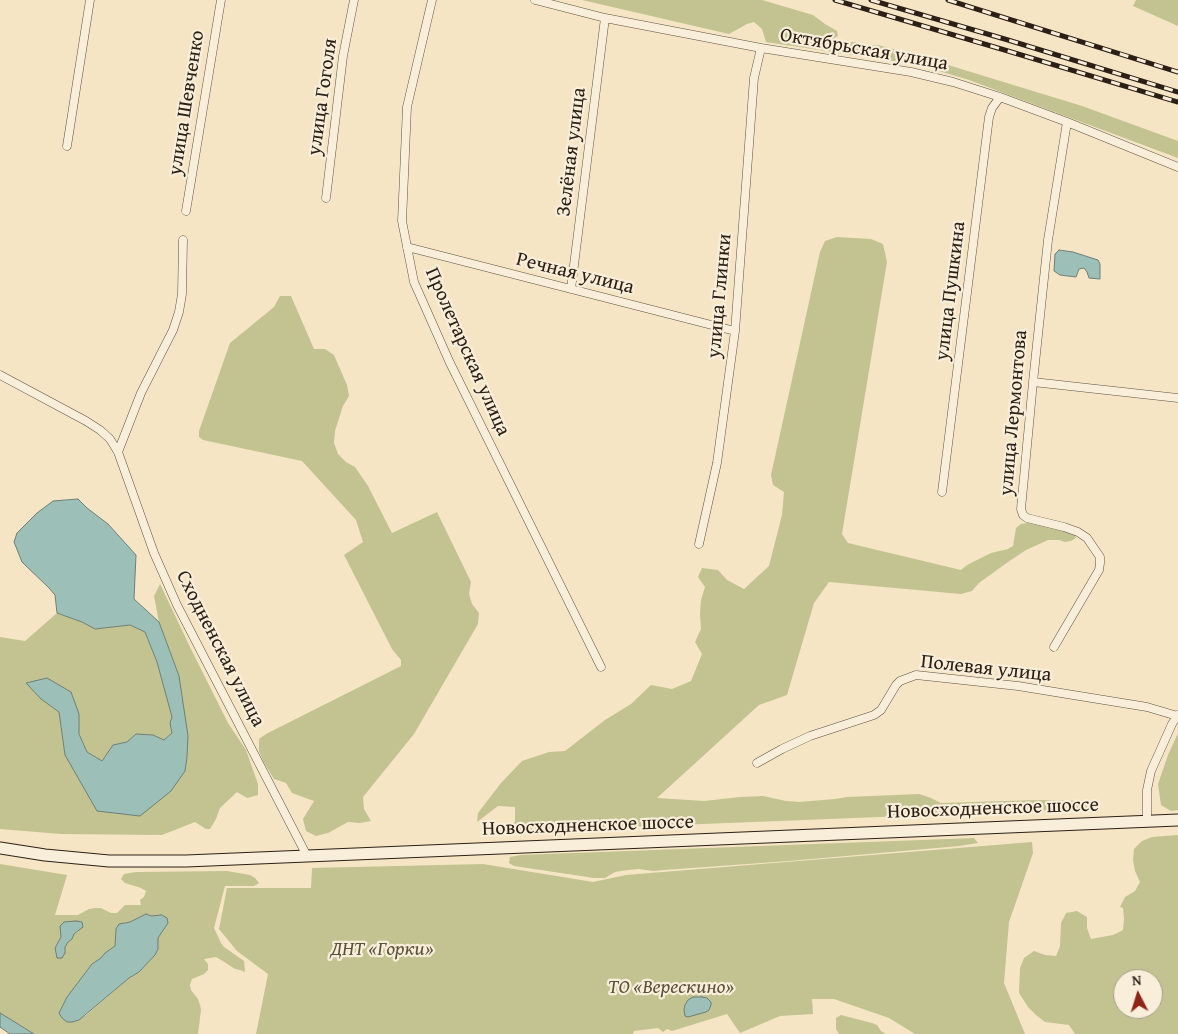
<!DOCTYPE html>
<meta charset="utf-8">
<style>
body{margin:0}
#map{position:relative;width:1178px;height:1034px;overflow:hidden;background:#f5e5c4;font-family:"Gentium Book Plus",serif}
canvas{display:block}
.north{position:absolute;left:1113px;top:969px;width:50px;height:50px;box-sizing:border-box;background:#f8eed9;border:1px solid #a69c8b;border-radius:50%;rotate:355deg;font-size:14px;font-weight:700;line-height:20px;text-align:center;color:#2c2016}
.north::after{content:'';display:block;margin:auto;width:18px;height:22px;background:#8f2418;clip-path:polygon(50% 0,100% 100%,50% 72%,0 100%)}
</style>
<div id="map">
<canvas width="1178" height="1034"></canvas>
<div class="north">N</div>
</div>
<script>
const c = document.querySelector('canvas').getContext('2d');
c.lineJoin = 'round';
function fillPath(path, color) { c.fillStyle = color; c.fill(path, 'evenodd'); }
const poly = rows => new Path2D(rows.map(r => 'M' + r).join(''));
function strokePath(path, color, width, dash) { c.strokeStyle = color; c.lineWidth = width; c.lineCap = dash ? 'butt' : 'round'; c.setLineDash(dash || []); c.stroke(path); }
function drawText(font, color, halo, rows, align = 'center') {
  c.font = font + ' "Gentium Book Plus",serif'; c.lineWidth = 4.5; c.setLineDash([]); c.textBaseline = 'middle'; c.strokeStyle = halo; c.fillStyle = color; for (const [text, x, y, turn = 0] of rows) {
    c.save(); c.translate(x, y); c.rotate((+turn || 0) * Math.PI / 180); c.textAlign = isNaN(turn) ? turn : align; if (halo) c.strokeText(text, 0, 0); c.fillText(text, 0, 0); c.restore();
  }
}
const green = poly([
 [582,0,762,0,813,15,825,24,837,31,838,36,834,38,842,43,855,42,866,46,878,45,913,54,924,60,935,61,1082,106,1178,141,1178,158,969,80,919,65,766,42,762,29,754,22,747,24,729,34],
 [1136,0,1178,0,1178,26,1133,6],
 [837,237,871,239,883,244,887,262,842,534,848,543,961,570,967,565,991,553,1008,549,1013,546,1016,528,1021,524,1027,523,1032,521,1074,533,1076,538,1071,541,1065,542,1059,540,1048,540,1026,550,1008,562,979,583,972,591,961,594,829,582,814,603,787,695,759,705,657,798,704,801,740,797,763,796,786,801,799,802,835,799,847,797,919,794,931,798,941,803,1039,800,1089,801,1090,806,1083,809,1017,812,992,809,981,813,627,827,492,834,515,822,515,807,498,806,477,822,478,813,501,783,522,761,549,752,565,751,605,720,631,704,651,685,672,689,691,681,702,654,695,642,701,629,700,614,701,600,705,587,698,577,702,568,718,570,727,580,744,589,769,566,782,515,784,492,773,485,771,475,820,252,825,241],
 [280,296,291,296,314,349,325,349,334,355,347,385,349,396,343,406,335,431,334,443,338,454,346,462,355,467,368,486,392,533,437,512,471,582,469,594,472,604,479,613,478,624,414,734,363,797,364,809,371,821,360,823,348,822,328,833,316,836,306,831,303,819,314,801,292,793,286,783,274,779,263,761,259,751,259,739,266,734,401,666,401,660,392,649,344,555,363,542,356,520,302,461,203,440,199,437,199,431,230,343,274,307],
 [160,584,190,647,228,723,246,750,258,784,258,795,247,798,237,792,220,808,216,819,210,829,206,829,195,822,162,835,61,834,0,829,0,637,25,641,57,613,82,622,95,629,130,625,145,632,157,662,172,717,170,723,172,733,164,740,153,735,136,734,127,742,113,745,102,761,87,752,79,733,79,714,41,699,59,712,65,755,171,791,179,676,159,622,154,596],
 [1178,733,1178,810,1171,811,1161,805,1158,784,1168,755],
 [1178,835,1178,1034,1075,1034,1069,1025,1045,1022,1036,1015,1028,1007,1019,993,1020,968,1024,958,1034,951,1045,955,1056,956,1060,946,1061,923,1066,913,1077,911,1087,917,1087,928,1091,939,1113,935,1123,930,1124,919,1123,908,1120,907,1125,897,1135,891,1140,882,1135,871,1133,860,1134,849,1142,841,1152,837],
 [1123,979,1153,979,1153,1009,1123,1009],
 [974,838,978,843,959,846,789,861,664,870,653,871,639,869,628,870,615,872,605,878,594,878,514,866,509,863,510,857,521,855],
 [1032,842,1033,853,1009,922,1004,983,1025,1034,915,1034,889,1018,834,999,812,999,813,1014,780,1016,740,1033,727,1014,672,1031,667,1029,663,1032,658,1028,634,1031,633,1034,256,1034,268,974,237,951,219,929,227,888,311,888,312,868,483,864,593,882,626,875],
 [0,864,67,875,55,915,78,915,89,909,95,908,101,908,111,913,117,913,125,905,141,905,140,900,144,897,146,891,141,888,125,883,121,879,124,874,136,872,227,871,250,875,255,878,259,883,254,886,225,886,214,928,221,943,224,947,244,961,245,972,240,970,235,969,226,963,216,957,204,959,208,964,208,970,204,974,192,979,190,985,191,990,198,999,200,1005,201,1010,198,1034,34,1034,0,1013],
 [146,914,151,916,162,915,168,923,158,938,158,949,155,955,139,972,129,978,85,1016,62,1018,59,1013,67,997,92,964,101,958,105,953,115,946,116,929,125,922,130,922],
 [79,931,74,934,72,939,68,942,65,947,65,953,55,948,61,937],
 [841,1015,872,1023,877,1025,881,1031,886,1034,839,1034,836,1029,836,1018]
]);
const water = poly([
 [1059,250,1073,252,1098,260,1100,264,1100,279,1089,278,1087,272,1084,268,1079,269,1076,277,1060,275,1054,271,1055,254,1059,250],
 [78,499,87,508,108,524,136,555,134,599,159,622,179,676,188,736,187,757,185,771,171,791,140,816,97,811,65,755,59,712,41,699,26,683,47,678,71,692,79,714,79,734,87,752,102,761,113,745,127,742,136,734,153,735,164,740,172,733,170,723,172,717,157,662,145,632,130,625,95,629,82,622,57,613,55,595,49,588,22,562,14,542,17,533,37,513,53,501,78,499],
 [146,914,151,916,162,915,167,918,168,923,158,938,158,949,155,955,139,972,129,978,79,1020,72,1022,67,1022,62,1018,59,1013,67,997,92,964,101,958,105,953,115,946,116,929,119,924,130,922,146,914],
 [76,921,82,922,83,927,74,934,72,939,68,942,65,947,65,953,62,958,57,958,55,948,61,937,60,926,64,922,76,921],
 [702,997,707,998,711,1002,711,1005,709,1010,706,1012,688,1017,685,1016,684,1010,685,1005,688,1000,693,997,702,997],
 [0,1013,18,1024,34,1034,10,1034,0,1027,0,1013]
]);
const minor = poly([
 [432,0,407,107,402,221,414,282,450,363,601,667],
 [535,0,605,18,761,48,911,72,953,82,1000,97,1067,122,1178,167],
 [67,146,90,0],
 [326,198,343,56,354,0],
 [186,211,221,0],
 [407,247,735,331],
 [571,289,605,18],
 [0,375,86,421,100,430,110,439,118,452,154,553,177,605,307,856],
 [1033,382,1178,398],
 [118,452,141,393,173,330,179,312,182,294,183,240],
 [942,492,989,117,992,108,1000,97],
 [699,544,717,463,735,331,754,78,761,48],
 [1054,647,1099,570,1100,563,1100,557,1087,538,1078,532,1064,527,1027,518,1023,515,1021,509,1033,382,1048,240,1067,122],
 [757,763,782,749,810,736,874,715,881,710,896,685,900,681,916,675,1018,686,1147,707,1177,716],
 [1147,821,1147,790,1151,771,1172,724,1178,715]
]);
const secondary = poly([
 [0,848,45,855,109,861,186,861,1178,820]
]);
const rail = poly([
 [835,0,1008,51,1178,102],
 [871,0,1008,40,1178,92],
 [948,0,1178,72]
]);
const streetNames = [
 ["Октябрьская улица",864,50,10],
 ["улица Гоголя",323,97,-82],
 ["улица Шевченко",187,103,-81],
 ["Зелёная улица",572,152,-83],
 ["Речная улица",575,274,14],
 ["улица Пушкина",951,291,-83],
 ["улица Глинки",720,296,-85],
 ["Пролетарская улица",467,352,66],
 ["улица Лермонтова",1014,413,-85],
 ["Сходненская улица",220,649,63],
 ["Полевая улица",986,669,6],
 ["Новосходненское шоссе",993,809,-2],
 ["Новосходненское шоссе",588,826,-2]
];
const parkNames = [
 ["ДНТ «Горки»",382,950],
 ["ТО «Верескино»",671,988]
];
fillPath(green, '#c2c390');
fillPath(water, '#9cbfb7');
strokePath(water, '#6f7f77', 1);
strokePath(minor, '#5e5142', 9);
strokePath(secondary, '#2c2016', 13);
strokePath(minor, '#f8eed9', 8);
strokePath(secondary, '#f8eed9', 11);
strokePath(rail, '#2c2016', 5);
strokePath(rail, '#f8eed9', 3, [9]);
drawText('20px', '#2c2016', '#f8eed9', streetNames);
drawText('italic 20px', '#59513b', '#f8eed9', parkNames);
</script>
